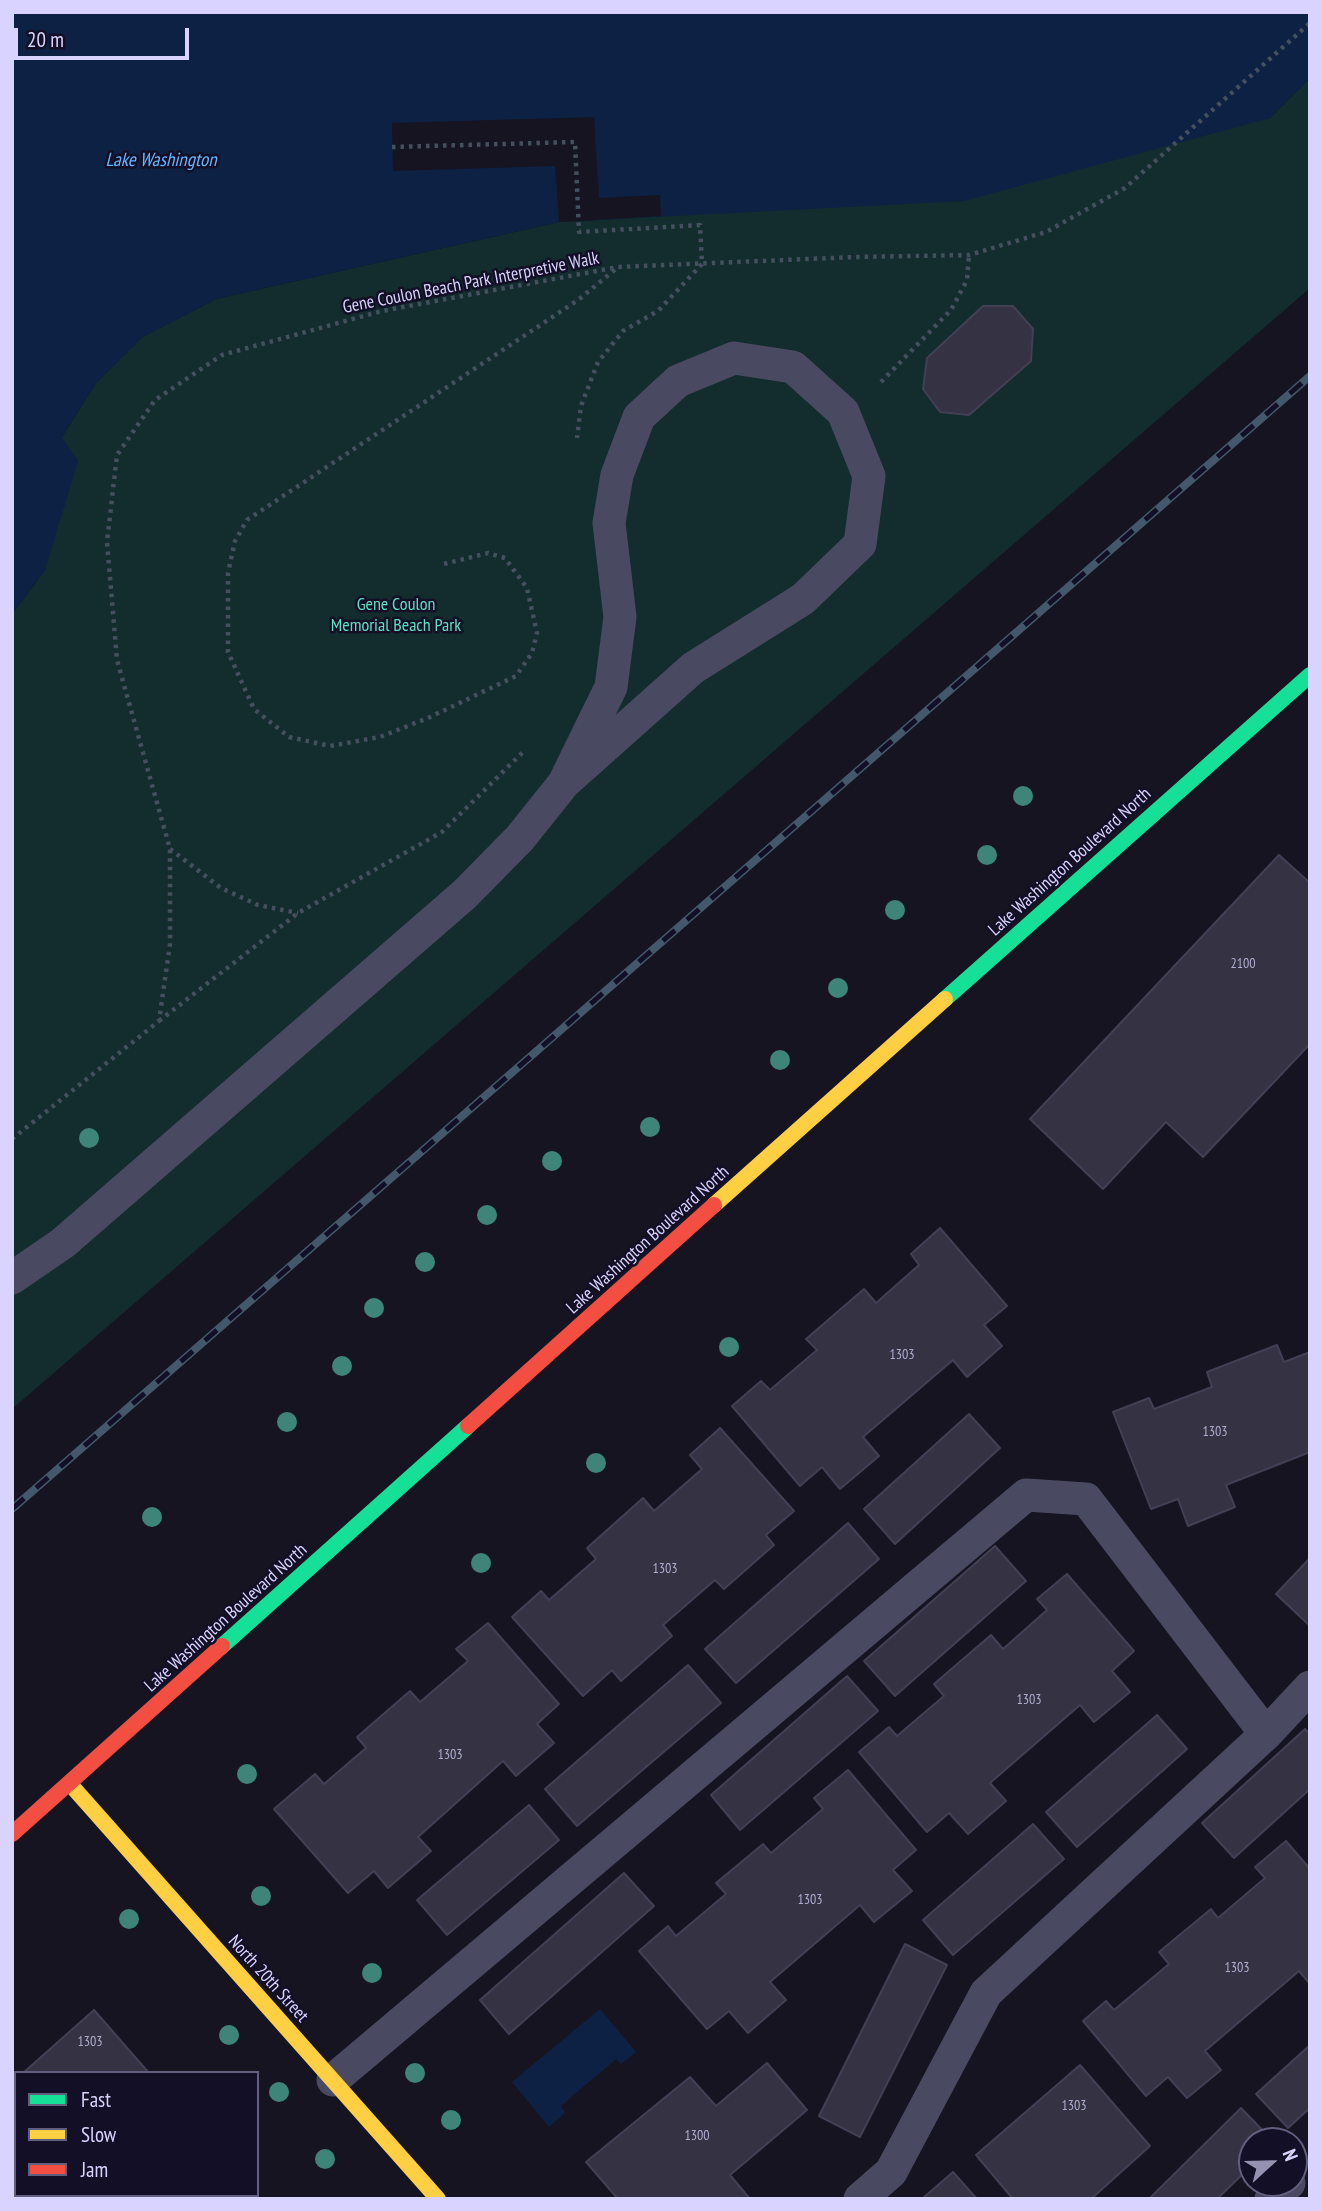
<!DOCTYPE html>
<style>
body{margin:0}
#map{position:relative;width:1322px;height:2211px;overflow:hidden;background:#161421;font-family:"PT Sans Narrow",sans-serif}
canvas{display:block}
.frame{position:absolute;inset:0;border:14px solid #d9d4ff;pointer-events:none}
.legend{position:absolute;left:14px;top:2071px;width:245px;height:126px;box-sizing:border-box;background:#130f26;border:2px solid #625e7d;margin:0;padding:9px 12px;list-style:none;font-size:21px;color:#d9d4ff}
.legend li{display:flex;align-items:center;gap:14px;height:35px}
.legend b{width:35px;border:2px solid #625e7d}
.north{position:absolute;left:1238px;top:2127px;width:70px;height:70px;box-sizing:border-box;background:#130f26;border:2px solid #625e7d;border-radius:50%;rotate:68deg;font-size:19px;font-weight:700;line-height:28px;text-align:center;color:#d9d4ff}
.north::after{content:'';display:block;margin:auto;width:24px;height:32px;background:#9591b1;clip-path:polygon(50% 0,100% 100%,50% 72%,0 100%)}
.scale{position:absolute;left:14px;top:28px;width:175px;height:32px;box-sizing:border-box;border:4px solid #d9d4ff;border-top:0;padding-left:9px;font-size:21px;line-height:24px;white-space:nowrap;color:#d9d4ff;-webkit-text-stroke:5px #130f26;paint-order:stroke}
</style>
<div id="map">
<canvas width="1322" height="2211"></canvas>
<div class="frame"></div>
<ul class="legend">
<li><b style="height:9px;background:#16e098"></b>Fast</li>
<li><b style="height:9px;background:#ffcf43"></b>Slow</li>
<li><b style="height:9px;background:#f24e42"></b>Jam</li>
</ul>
<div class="north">N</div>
<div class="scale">20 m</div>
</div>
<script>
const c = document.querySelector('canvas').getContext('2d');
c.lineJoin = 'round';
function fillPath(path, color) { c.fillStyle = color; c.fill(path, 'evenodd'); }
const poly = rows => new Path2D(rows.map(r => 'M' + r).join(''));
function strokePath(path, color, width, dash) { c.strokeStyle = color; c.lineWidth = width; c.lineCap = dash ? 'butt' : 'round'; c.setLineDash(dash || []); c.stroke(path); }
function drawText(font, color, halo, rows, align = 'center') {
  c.font = font + ' "PT Sans Narrow",sans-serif'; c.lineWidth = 5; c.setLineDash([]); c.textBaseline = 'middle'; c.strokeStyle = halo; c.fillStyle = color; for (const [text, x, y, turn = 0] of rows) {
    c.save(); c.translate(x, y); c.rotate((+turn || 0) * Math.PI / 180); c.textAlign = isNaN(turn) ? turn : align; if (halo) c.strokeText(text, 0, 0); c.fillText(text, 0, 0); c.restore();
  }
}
const green = poly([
 [1310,78,1310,288,12,1409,12,614,45,570,62,437,96,383,142,337,216,299,559,222,617,219,1270,118]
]);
const water = poly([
 [12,12,1310,12,1310,78,1270,118,964,201,559,222,216,299,143,337,96,383,62,437,78,461,45,570,12,614],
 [600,2009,636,2052,621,2064,616,2059,561,2106,565,2113,549,2127,512,2082]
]);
const pier = poly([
 [594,117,599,198,660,195,661,216,559,222,555,166,393,171,392,123]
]);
const building = poly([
 [983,306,1013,306,1033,329,1031,361,969,415,940,412,923,389,927,358,983,306],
 [1279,855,1310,883,1310,1044,1203,1157,1166,1122,1103,1189,1030,1119,1279,855],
 [940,1228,1007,1306,984,1325,1002,1346,967,1377,953,1360,863,1437,879,1456,840,1489,822,1467,800,1486,732,1406,761,1381,770,1390,817,1350,806,1339,864,1289,876,1303,919,1265,911,1254,940,1228],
 [1277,1345,1284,1362,1310,1352,1310,1452,1226,1485,1235,1507,1188,1526,1178,1499,1151,1509,1113,1412,1149,1398,1154,1409,1212,1387,1207,1372,1277,1345],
 [969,1414,1000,1448,895,1544,864,1509,969,1414],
 [720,1428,794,1511,766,1535,774,1545,724,1589,715,1580,663,1625,672,1636,621,1681,612,1670,583,1696,512,1617,541,1591,549,1600,596,1559,587,1548,643,1498,654,1511,702,1469,690,1455,720,1428],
 [848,1523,879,1559,736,1683,705,1649,848,1523],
 [995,1546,1026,1581,895,1696,864,1661,995,1546],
 [1310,1558,1310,1626,1276,1594,1310,1558],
 [1067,1574,1134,1651,1112,1671,1130,1692,1094,1722,1080,1705,990,1783,1006,1801,968,1834,949,1813,927,1832,859,1752,889,1727,897,1736,944,1696,934,1684,991,1635,1003,1649,1047,1610,1037,1599,1067,1574],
 [488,1623,559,1704,537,1724,554,1743,516,1776,503,1761,418,1837,431,1851,388,1888,374,1871,348,1893,274,1809,315,1774,324,1784,366,1748,357,1737,410,1691,420,1702,468,1661,456,1649,488,1623],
 [688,1665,721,1703,577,1826,545,1789,688,1665],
 [847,1676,878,1711,740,1830,711,1795,847,1676],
 [1157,1715,1187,1749,1077,1847,1046,1812,1157,1715],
 [1305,1729,1310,1734,1310,1789,1234,1858,1202,1823,1305,1729],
 [848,1770,916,1850,893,1870,912,1891,874,1922,860,1905,770,1982,786,2000,748,2033,729,2011,707,2029,639,1951,668,1926,676,1936,726,1894,716,1883,763,1844,771,1853,823,1809,814,1798,848,1770],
 [529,1805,559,1840,447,1935,417,1900,529,1805],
 [1033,1824,1064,1859,953,1955,923,1920,1033,1824],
 [1286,1841,1310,1869,1310,1984,1299,1971,1205,2051,1221,2070,1187,2098,1168,2077,1146,2096,1083,2021,1106,2001,1114,2010,1169,1964,1159,1952,1211,1909,1218,1918,1265,1878,1255,1867,1286,1841],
 [624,1873,654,1906,509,2034,480,2000,624,1873],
 [905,1944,947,1965,860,2137,819,2116,905,1944],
 [94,2010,149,2073,23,2073,94,2010],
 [1310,2045,1310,2108,1288,2128,1256,2094,1310,2045],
 [767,2063,807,2110,730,2175,750,2199,618,2199,586,2162,690,2077,716,2106,767,2063],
 [1080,2065,1150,2146,1091,2199,1013,2199,976,2155,1080,2065],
 [1241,2108,1273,2141,1252,2141,1252,2165,1217,2199,1149,2199,1241,2108],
 [12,2111,16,2115,16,2195,19,2195,15,2199,12,2199,12,2111],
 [953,2172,977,2199,923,2198,953,2172]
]);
const path = poly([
 [392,147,575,142,579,232,700,225,702,264,658,311,623,331,598,362,581,406,577,438],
 [881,382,951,310,967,280,969,255],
 [444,564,488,553,505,558,527,588,537,633,532,653,516,676,428,718,380,737,330,746,289,737,254,709,228,652,228,573,235,541,247,520,578,300,617,268],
 [170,849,221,888,258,905,298,913],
 [159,1021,298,913,442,832,524,751],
 [12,1139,159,1021,170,944,170,849,117,660,107,542,117,455,155,400,222,355,382,311,618,267,855,257,969,255,1046,232,1125,188,1310,23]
]);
const lane = poly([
 [12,1278,63,1243,465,894,520,838,564,783,693,668,803,599,860,544,869,476,843,412,793,367,734,358,678,381,639,417,617,475,609,523,620,617,611,687,564,783],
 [333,2080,1026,1495,1086,1499,1266,1734],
 [860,2199,891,2172,986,1993,1266,1734,1310,1687],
 [1271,2199,1289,2183]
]);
const fast = poly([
 [945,999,1310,675],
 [222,1646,468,1426]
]);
const slow = poly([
 [714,1205,945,999],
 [70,1784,438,2199]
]);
const jam = poly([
 [468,1426,714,1205],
 [12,1834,222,1646]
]);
const rail = poly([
 [12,1509,1310,376]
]);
const trees = [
 [1023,796],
 [987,855],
 [895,910],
 [838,988],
 [780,1060],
 [650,1127],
 [89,1138],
 [552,1161],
 [487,1215],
 [425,1262],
 [374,1308],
 [729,1347],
 [342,1366],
 [287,1422],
 [596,1463],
 [152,1517],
 [481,1563],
 [247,1774],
 [261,1896],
 [129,1919],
 [372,1973],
 [229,2035],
 [415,2073],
 [279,2092],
 [451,2120],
 [325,2159]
];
const numberNames = [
 ["2100",1243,964],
 ["1303",902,1355],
 ["1303",1215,1432],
 ["1303",665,1569],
 ["1303",1029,1700],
 ["1303",450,1755],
 ["1303",810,1900],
 ["1303",1237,1968],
 ["1303",90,2042],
 ["1303",1074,2106],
 ["1300",697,2136]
];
const streetNames = [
 ["Gene Coulon Beach Park Interpretive Walk",471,283,-11],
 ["Lake Washington Boulevard North",1070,862,-42],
 ["Lake Washington Boulevard North",648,1240,-42],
 ["Lake Washington Boulevard North",226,1618,-42],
 ["North 20th Street",268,1979,48]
];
const parkNames = [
 ["Gene Coulon",396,605],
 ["Memorial Beach Park",396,626]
];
const waterNames = [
 ["Lake Washington",161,161]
];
fillPath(green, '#132c2d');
fillPath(water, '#0d2144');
fillPath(pier, '#161421');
fillPath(building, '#343243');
strokePath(building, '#433f54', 2);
strokePath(path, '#44505f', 4.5, [3.5, 5]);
strokePath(lane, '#4a4962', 33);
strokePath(fast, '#16e098', 16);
strokePath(slow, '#ffcf43', 16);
strokePath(jam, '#f24e42', 16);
strokePath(rail, '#43596b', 8);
strokePath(rail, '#130f26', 5, [16]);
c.fillStyle = '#3e8478';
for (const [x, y] of trees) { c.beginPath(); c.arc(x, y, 10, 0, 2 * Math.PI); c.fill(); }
drawText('14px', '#b0acd0', null, numberNames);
drawText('18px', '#d9d4ff', '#130f26', streetNames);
drawText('18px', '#5fe0c0', '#130f26', parkNames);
drawText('italic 19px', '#62b6ff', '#130f26', waterNames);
</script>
